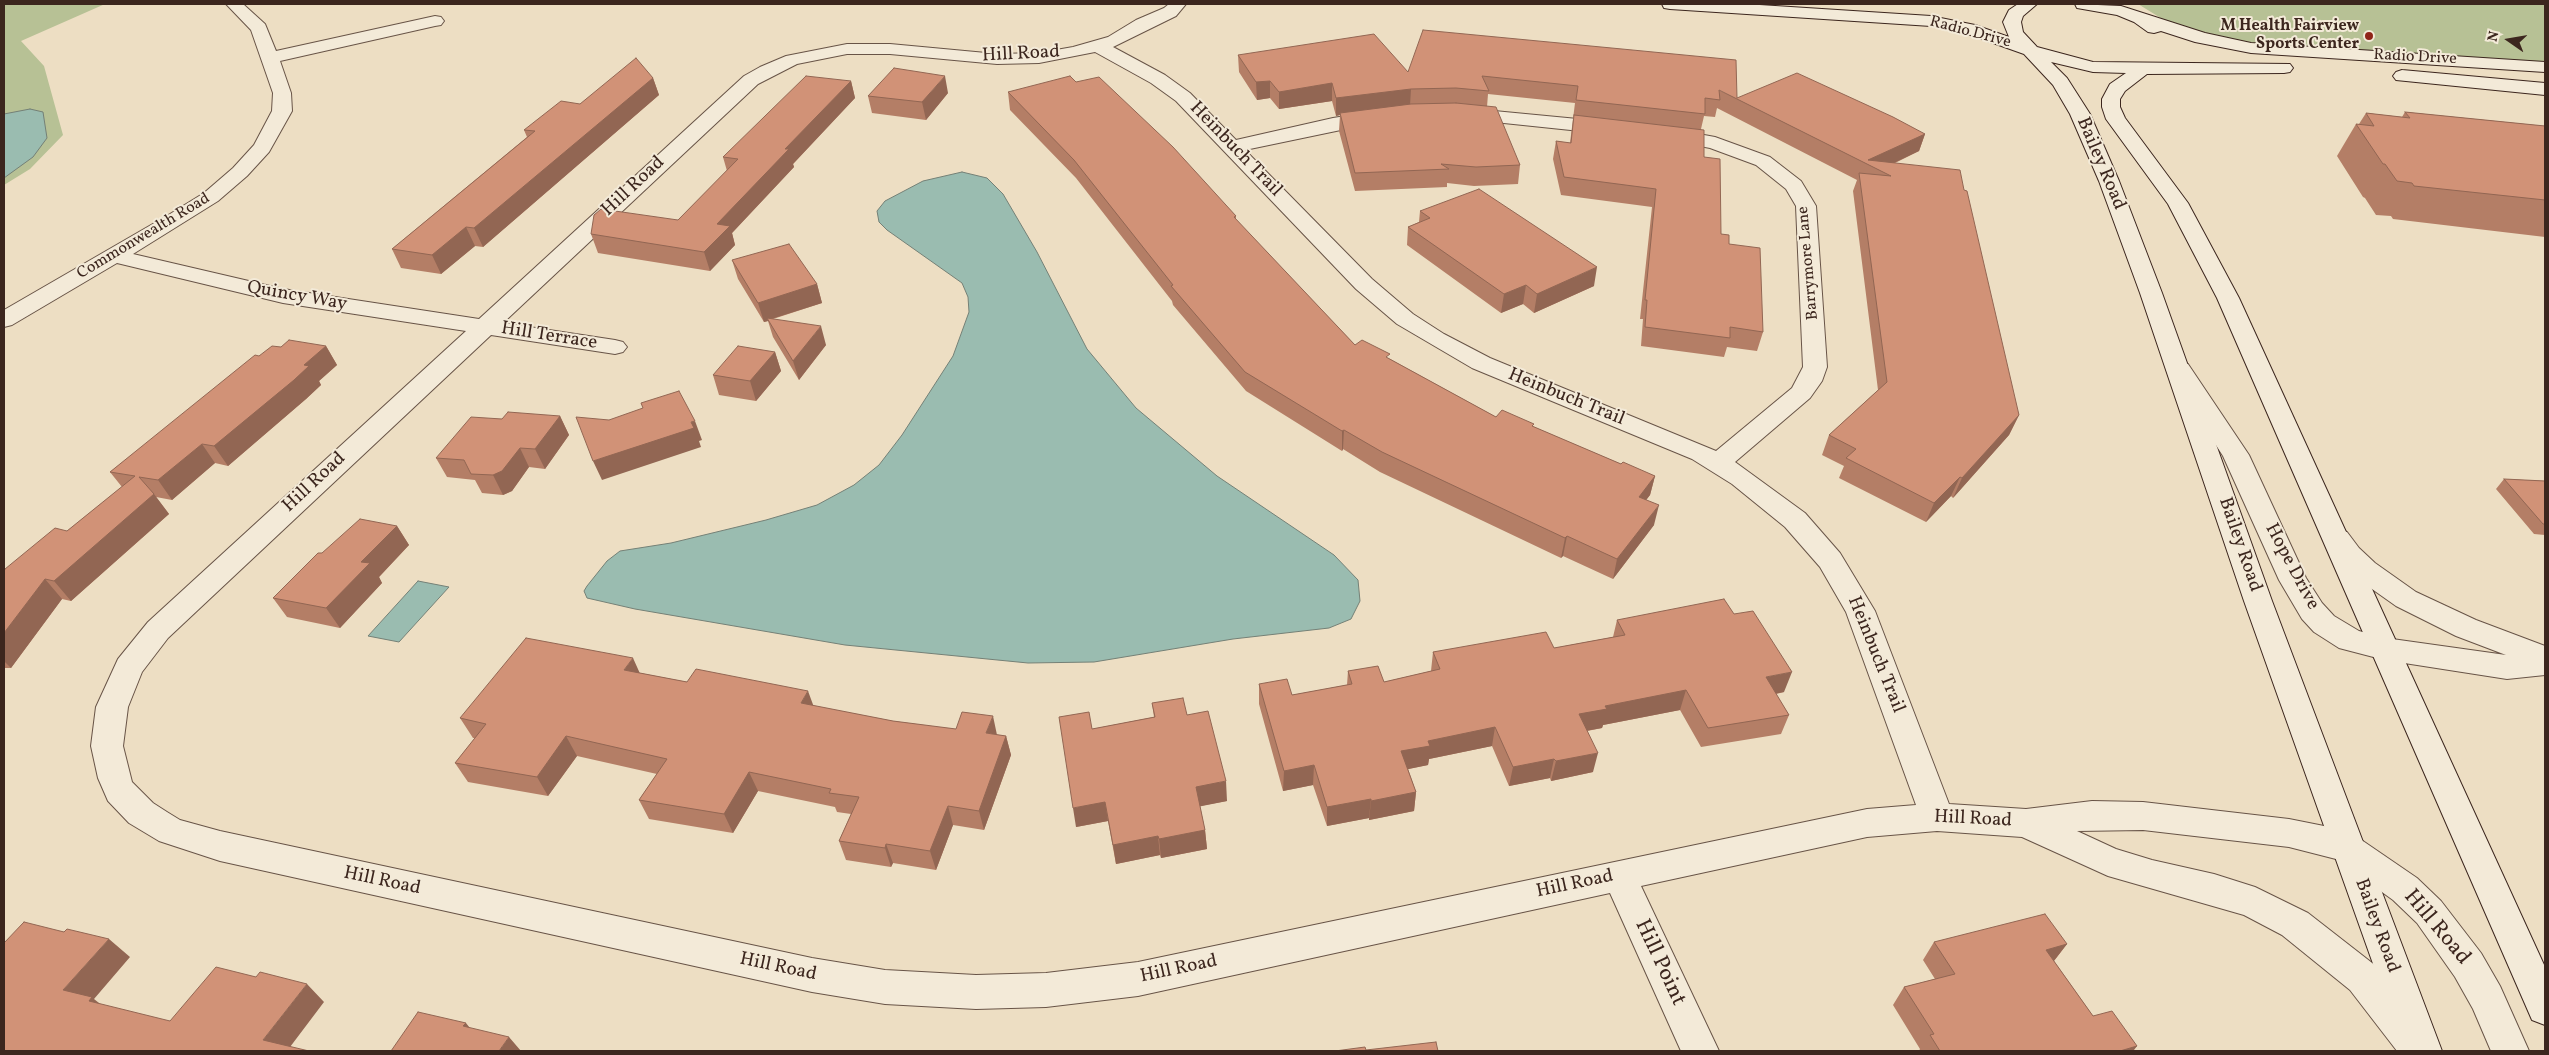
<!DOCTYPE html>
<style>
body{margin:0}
#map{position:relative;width:2549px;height:1055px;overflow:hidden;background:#eddec3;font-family:Vollkorn,serif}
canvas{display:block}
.frame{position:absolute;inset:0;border:5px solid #3c261e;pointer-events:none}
.north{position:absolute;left:2484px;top:15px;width:50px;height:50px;-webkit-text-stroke:4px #f3ead8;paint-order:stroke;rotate:283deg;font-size:14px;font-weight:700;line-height:20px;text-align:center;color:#3c261e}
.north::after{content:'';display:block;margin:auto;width:18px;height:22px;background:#3c261e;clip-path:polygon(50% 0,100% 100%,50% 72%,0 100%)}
</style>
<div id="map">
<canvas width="2549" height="1055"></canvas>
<div class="frame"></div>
<div class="north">N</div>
</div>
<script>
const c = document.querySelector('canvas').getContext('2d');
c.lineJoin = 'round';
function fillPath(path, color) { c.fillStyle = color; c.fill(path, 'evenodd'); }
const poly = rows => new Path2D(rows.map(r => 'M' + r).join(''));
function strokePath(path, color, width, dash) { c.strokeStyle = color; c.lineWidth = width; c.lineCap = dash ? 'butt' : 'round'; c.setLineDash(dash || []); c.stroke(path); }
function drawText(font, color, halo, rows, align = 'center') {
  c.font = font + ' Vollkorn,serif'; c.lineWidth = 4; c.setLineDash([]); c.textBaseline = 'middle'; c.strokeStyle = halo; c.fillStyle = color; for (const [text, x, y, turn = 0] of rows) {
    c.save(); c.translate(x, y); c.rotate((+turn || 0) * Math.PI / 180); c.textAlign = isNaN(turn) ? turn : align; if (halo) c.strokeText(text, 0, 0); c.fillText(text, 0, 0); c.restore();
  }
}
const green = poly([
 [4,4,105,4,21,41,44,66,63,135,30,169,4,185],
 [2138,4,2545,4,2545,67,2271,50,2185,33]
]);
const water = poly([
 [30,109,43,112,47,138,33,157,4,178,4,114,30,109],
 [962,172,987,178,1003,194,1037,252,1087,349,1136,408,1217,476,1334,555,1358,580,1360,601,1351,619,1329,628,1233,639,1094,662,1028,663,845,645,635,609,587,598,584,591,587,586,607,561,620,551,671,543,766,520,817,505,854,485,879,465,902,435,953,356,969,312,968,297,962,283,887,230,879,222,877,211,885,201,923,181,962,172],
 [418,581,449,587,399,642,368,636,418,581]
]);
const minor = poly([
 [226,4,243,4,265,24,276,51,435,16,441,17,444,21,441,25,435,26,280,61,291,93,292,111,269,152,247,176,218,201,133,254,283,289,479,319,744,76,760,67,786,56,847,44,890,44,997,54,1039,53,1073,47,1108,37,1136,20,1164,8,1169,4,1186,4,1176,16,1113,47,1165,75,1190,93,1236,140,1333,118,1377,111,1384,113,1387,117,1384,121,1245,150,1372,279,1413,314,1444,334,1490,358,1716,451,1792,388,1803,367,1796,206,1786,189,1756,165,1710,148,1659,138,1656,134,1659,130,1666,128,1715,137,1770,157,1801,181,1816,206,1827,367,1822,381,1810,398,1735,462,1805,513,1840,553,1875,611,1949,804,2026,809,2092,801,2143,802,2289,819,2324,826,2360,839,2417,878,2441,901,2481,953,2500,986,2529,1051,2491,1051,2473,1009,2455,977,2417,923,2393,900,2336,859,2289,847,2143,830,2077,831,2116,849,2152,860,2214,874,2255,887,2308,913,2376,966,2433,1038,2439,1051,2397,1051,2350,990,2282,935,2244,915,2108,876,2022,837,1937,831,1867,837,1641,886,1719,1051,1681,1051,1610,893,1138,996,1046,1007,976,1009,885,1004,812,992,220,861,159,841,129,823,108,801,98,778,91,746,96,707,118,659,148,622,466,331,283,303,117,263,12,325,4,327,4,310,170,214,204,193,233,168,254,145,272,111,273,93,251,30,226,4],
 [1095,52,1151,83,1176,101,1356,289,1397,324,1472,368,1692,459,1732,484,1785,527,1820,567,1846,612,1916,805,1867,809,1138,962,1046,973,976,975,885,970,812,958,220,831,180,820,167,812,153,803,132,782,123,746,128,707,142,672,168,638,491,335,615,354,623,352,627,347,623,342,615,340,503,323,758,84,797,64,847,54,890,54,997,64,1039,63,1095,52],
 [1463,108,1609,122,1616,124,1619,128,1616,132,1609,134,1456,118,1453,114,1456,110,1463,108],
 [2179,362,2188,364,2249,455,2306,578,2322,603,2334,616,2359,631,2385,638,2506,655,2456,636,2396,606,2355,577,2339,562,2323,539,2327,532,2337,529,2347,532,2359,548,2375,563,2416,592,2476,620,2545,646,2545,675,2507,679,2385,660,2339,648,2314,632,2302,619,2279,580,2223,456,2167,369,2170,364,2179,362]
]);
const secondary = poly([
 [1662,4,1744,4,1931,16,1975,25,2009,37,2003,22,2009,10,2018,4,2037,4,2023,16,2021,22,2023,32,2037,47,2093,62,2290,64,2293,68,2290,72,2284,73,2147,74,2125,91,2120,99,2120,107,2125,118,2188,203,2239,298,2545,967,2545,1025,2532,1020,2217,298,2168,204,2106,119,2102,107,2102,99,2110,84,2126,73,2093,72,2051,62,2067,78,2090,114,2119,181,2162,293,2272,601,2442,1051,2404,1051,2244,601,2140,293,2099,181,2070,114,2053,85,2024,54,1965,33,1931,26,1670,9,1664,8,1662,4],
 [2075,4,2121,6,2205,33,2251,43,2545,62,2545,72,2251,53,2195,42,2161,31,2154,33,2148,32,2134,22,2117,15,2077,8,2075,4],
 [2402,70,2545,83,2545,95,2396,80,2393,76,2396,72,2402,70]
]);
const wall = poly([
 [1622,49,1737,98,1925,134,1919,151,1895,163,2019,415,2009,435,1953,498,1951,496,1926,522,1839,478,1844,466,1822,455,1829,435,1878,390,1853,191,1857,180,1717,108,1715,117,1704,116,1701,129,1704,157,1721,234,1729,244,1763,332,1757,351,1727,347,1724,357,1641,346,1643,319,1640,319,1652,207,1561,195,1553,159,1556,141,1570,143,1575,103,1488,94,1487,107,1520,165,1518,184,1474,186,1447,183,1447,187,1355,191,1339,131,1340,115,1336,116,1332,101,1279,109,1270,98,1257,100,1239,72,1238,55,1408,72],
 [653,78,659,95,483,247,475,246,441,274,401,268,392,249,527,137,524,130],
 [851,81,855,98,793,164,794,167,732,233,735,245,710,271,598,253,591,234,678,220,727,171,723,157],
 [1076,82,1236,216,1236,220,1355,345,1390,359,1496,417,1534,427,1621,464,1655,476,1650,495,1646,500,1654,525,1613,579,1563,556,1561,558,1380,472,1343,449,1342,451,1246,391,1173,305,1172,301,1076,178,1010,110,1008,92],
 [948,93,926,120,872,113,868,96],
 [2405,112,2545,126,2545,237,2393,219,2391,216,2376,215,2365,198,2363,197,2337,156,2356,124,2359,124,2366,113,2402,117],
 [1420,211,1594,286,1534,313,1523,304,1501,313,1407,245,1408,227,1419,222],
 [732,260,817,284,822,303,773,319,826,345,799,380,773,337,768,321,764,322,738,279],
 [326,346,337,365,319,381,321,385,306,399,228,466,215,463,172,500,156,497,169,514,71,601,62,599,11,668,4,668,4,571,67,531,122,487,110,472,259,356,281,347],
 [775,352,781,371,756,401,719,395,713,375],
 [560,416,569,435,545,469,529,467,512,491,503,495,482,493,475,480,447,477,436,458,502,419],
 [2504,479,2545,481,2545,535,2534,534,2496,489],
 [397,526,409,545,379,577,382,583,340,628,287,617,273,598],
 [1617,620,1784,692,1776,694,1789,715,1781,734,1701,747,1680,710,1603,725,1602,728,1587,731,1593,772,1551,781,1550,778,1509,786,1492,746,1429,759,1428,765,1408,769,1416,792,1414,811,1369,820,1369,818,1327,826,1313,785,1283,791,1259,704,1259,684,1292,695,1347,685,1348,671,1384,682,1431,671,1433,652,1554,648,1613,637],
 [640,673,893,721,1006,736,1011,755,984,830,953,825,936,870,893,863,891,867,846,860,839,841,851,814,837,812,835,807,758,791,733,833,649,819,639,800,657,774,577,756,548,796,468,782,455,763,475,738,473,738,460,718],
 [1152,703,1187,715,1227,801,1200,806,1205,830,1207,849,1161,858,1160,855,1116,864,1108,821,1076,827,1092,729,1154,717],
 [1934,942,2067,944,2054,961,2093,1016,2137,1046,2133,1051,1919,1051,1920,1049,1893,1005,1904,987,1935,979,1923,960]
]);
const shadedWall = poly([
 [945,76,948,93,926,120,922,102],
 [653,78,659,95,483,247,474,228],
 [851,81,855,98,793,164,794,167,732,233,735,245,710,271,704,252,717,224,785,149],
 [1270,81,1270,98,1257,100,1256,82],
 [1332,83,1332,101,1279,109,1279,92],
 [1411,89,1410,106,1340,113,1340,115,1336,116,1336,98],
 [1925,134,1919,151,1879,170,1868,160],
 [466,227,475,246,441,274,432,255],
 [1597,267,1594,286,1534,313,1537,294],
 [817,284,822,303,768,320,767,318,768,321,764,322,758,303],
 [1526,285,1523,304,1501,313,1504,294],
 [821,326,826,345,799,380,793,361],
 [326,346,337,365,319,381,321,385,306,399,228,466,214,446,304,365],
 [775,352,781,371,756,401,750,381],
 [2019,415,2009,435,1953,498,1962,478],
 [560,416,569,435,545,469,535,449],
 [695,421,702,440,699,441,701,447,602,480,593,461],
 [1344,430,1343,449,1342,451,1342,431],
 [202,444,215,463,172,500,158,480],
 [520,448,529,467,512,491,503,495,493,475],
 [1655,476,1650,495,1634,516,1639,497],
 [1960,477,1951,496,1926,522,1934,503],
 [154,494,169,514,71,601,54,581],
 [1659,505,1654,525,1613,579,1617,559],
 [397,526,409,545,379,577,382,583,340,628,326,608,361,562],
 [1567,536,1563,556,1561,558,1565,538],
 [45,579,62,599,11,668,4,661,4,633],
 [633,658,642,678,624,670],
 [1792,672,1784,692,1758,697,1766,677],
 [1686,690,1680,710,1603,725,1602,728,1574,733,1579,714,1605,706],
 [808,691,815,710,801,703],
 [993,716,997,735,986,733],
 [1495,727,1492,746,1429,759,1428,765,1399,771,1401,751,1428,741],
 [566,736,577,756,548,796,537,777],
 [1006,736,1011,755,984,830,979,811],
 [1598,753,1593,772,1551,781,1556,761],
 [1554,759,1550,778,1509,786,1513,767],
 [1314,765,1313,785,1283,791,1284,771],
 [749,772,758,791,733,833,724,814],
 [1226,781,1227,801,1197,807,1196,787],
 [1416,792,1414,811,1369,820,1371,801],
 [1371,799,1369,818,1327,826,1327,807],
 [1105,802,1108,821,1076,827,1073,808],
 [948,806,953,825,936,870,930,851],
 [1205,830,1207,849,1161,858,1159,839],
 [1158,836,1160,855,1116,864,1113,845],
 [886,844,893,863,891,867,885,848],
 [109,939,130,957,94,999,114,1015,63,990],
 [2067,944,2053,962,2046,950],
 [307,984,324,1002,287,1051,263,1040],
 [466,1023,480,1041,463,1026],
 [509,1037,521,1051,499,1051],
 [2137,1046,2133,1051,2120,1051]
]);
const building = poly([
 [1423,30,1622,49,1736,60,1737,98,1797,73,1893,117,1925,134,1868,160,1960,170,1964,190,1967,191,2019,415,1962,478,1960,477,1934,503,1846,458,1856,449,1829,435,1887,382,1859,173,1891,176,1719,90,1720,100,1705,98,1705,114,1576,100,1578,86,1482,76,1489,91,1456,88,1411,89,1336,98,1332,83,1279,92,1270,81,1256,82,1238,55,1374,34,1408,72,1423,30],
 [636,58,653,78,474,228,466,227,432,255,392,249,535,131,524,130,561,101,580,104,636,58],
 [894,68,945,76,922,102,868,96,894,68],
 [806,76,851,81,785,149,789,149,717,224,730,226,704,252,591,234,594,215,601,209,678,220,738,159,723,157,806,76],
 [1070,76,1076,82,1099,77,1173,147,1236,216,1234,217,1355,345,1362,340,1390,354,1386,357,1496,417,1502,410,1534,424,1532,426,1621,464,1623,462,1655,476,1639,497,1659,505,1617,559,1567,536,1565,538,1382,452,1344,430,1342,431,1245,372,1171,286,1173,285,1074,160,1008,92,1070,76],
 [1456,103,1496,107,1520,165,1476,167,1441,164,1449,169,1355,173,1340,113,1411,104,1456,103],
 [2405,112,2545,126,2545,200,2414,186,2412,183,2397,181,2385,164,2383,164,2356,124,2374,126,2366,113,2410,118,2405,112],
 [1574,115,1704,130,1704,157,1720,159,1721,234,1729,235,1729,244,1760,248,1763,332,1730,327,1730,338,1645,327,1647,300,1645,300,1656,189,1564,177,1556,141,1571,143,1574,115],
 [1479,189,1597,267,1537,294,1526,285,1504,294,1408,227,1430,218,1420,211,1479,189],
 [789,244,817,284,758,303,732,260,789,244],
 [767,318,821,326,793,361,767,318],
 [289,340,326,346,304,365,309,366,294,380,214,446,202,444,158,480,139,477,154,494,54,581,45,579,4,633,4,571,5,569,55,528,67,531,135,476,110,472,255,355,259,356,272,346,281,347,289,340],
 [738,346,775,352,750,381,713,375,738,346],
 [679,391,695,421,691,422,694,428,593,461,576,417,609,420,643,408,641,403,679,391],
 [508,412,560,416,535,449,520,448,502,471,493,475,471,474,464,460,436,458,471,417,502,419,508,412],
 [2504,479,2545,481,2545,524,2543,524,2504,479],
 [360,519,397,526,361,562,370,563,326,608,273,598,318,553,322,553,360,519],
 [1724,599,1734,614,1753,611,1792,672,1766,677,1789,715,1708,728,1686,690,1605,706,1607,709,1579,714,1598,753,1556,761,1554,759,1513,767,1495,727,1428,741,1430,746,1401,751,1416,792,1371,801,1371,799,1327,807,1314,765,1284,771,1259,684,1287,679,1292,695,1352,684,1348,671,1378,666,1384,682,1440,669,1433,652,1546,632,1554,648,1625,635,1617,620,1724,599],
 [526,638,633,658,624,670,687,682,696,669,808,691,801,703,893,721,956,729,962,712,993,716,986,733,1006,736,979,811,948,806,930,851,886,844,885,848,839,841,859,797,829,793,831,789,749,772,724,814,639,800,667,759,566,736,537,777,455,763,486,724,460,718,526,638],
 [1183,698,1187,715,1208,711,1226,781,1196,787,1205,830,1159,839,1158,836,1113,845,1105,802,1073,808,1059,717,1089,712,1092,729,1155,717,1152,703,1183,698],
 [2045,914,2067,944,2046,950,2093,1016,2112,1011,2137,1046,2120,1051,1940,1051,1930,1035,1934,1034,1904,987,1955,974,1934,942,2045,914],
 [24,922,64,932,67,929,109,939,63,990,92,997,89,1001,170,1021,216,967,256,977,260,972,307,984,263,1040,309,1051,4,1051,4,943,24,922],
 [418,1012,466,1023,463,1026,509,1037,499,1051,391,1051,418,1012],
 [1436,1042,1438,1051,1335,1051,1365,1047,1366,1050,1436,1042]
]);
const markers = [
 [2369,36,5,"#8f2418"]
];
const farPoinames = [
 ["M Health Fairview",2359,27],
 ["Sports Center",2359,45]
];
const farStreetnames = [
 ["Radio Drive",1970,33,15],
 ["Radio Drive",2415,58,3],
 ["Commonwealth Road",144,237,-31],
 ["Barrymore Lane",1809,263,-95]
];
const streetNames = [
 ["Hill Road",1021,55,-3],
 ["Heinbuch Trail",1235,150,46],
 ["Bailey Road",2100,164,67],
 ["Hill Road",634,187,-43],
 ["Quincy Way",297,297,10],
 ["Hill Terrace",549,337,9],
 ["Heinbuch Trail",1566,398,22],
 ["Hill Road",315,483,-43],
 ["Bailey Road",2239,545,71],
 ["Hope Drive",2291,567,62],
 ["Heinbuch Trail",1875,655,68],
 ["Hill Road",1973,820,3],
 ["Hill Road",382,882,12],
 ["Hill Road",1575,885,-12],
 ["Bailey Road",2376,926,70],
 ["Hill Road",778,968,12],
 ["Hill Road",1179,970,-12]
];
const nearStreetnames = [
 ["Hill Road",2436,928,50],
 ["Hill Point",1659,963,65]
];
fillPath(green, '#b7c195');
fillPath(water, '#9abcb0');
strokePath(water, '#748076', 1);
strokePath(minor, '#685447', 2);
strokePath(secondary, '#3c261e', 2);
fillPath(minor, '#f3ead8');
fillPath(secondary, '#f3ead8');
fillPath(wall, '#b47e66');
fillPath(shadedWall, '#926653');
fillPath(building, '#d19277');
strokePath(building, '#926653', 1);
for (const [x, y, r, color] of markers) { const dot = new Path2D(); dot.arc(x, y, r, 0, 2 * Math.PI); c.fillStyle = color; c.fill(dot); strokePath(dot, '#f3ead8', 2); }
drawText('bold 16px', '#3c261e', '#f3ead8', farPoinames, 'right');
drawText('16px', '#3c261e', '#f3ead8', farStreetnames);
drawText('19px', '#3c261e', '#f3ead8', streetNames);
drawText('22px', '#3c261e', '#f3ead8', nearStreetnames);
</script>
